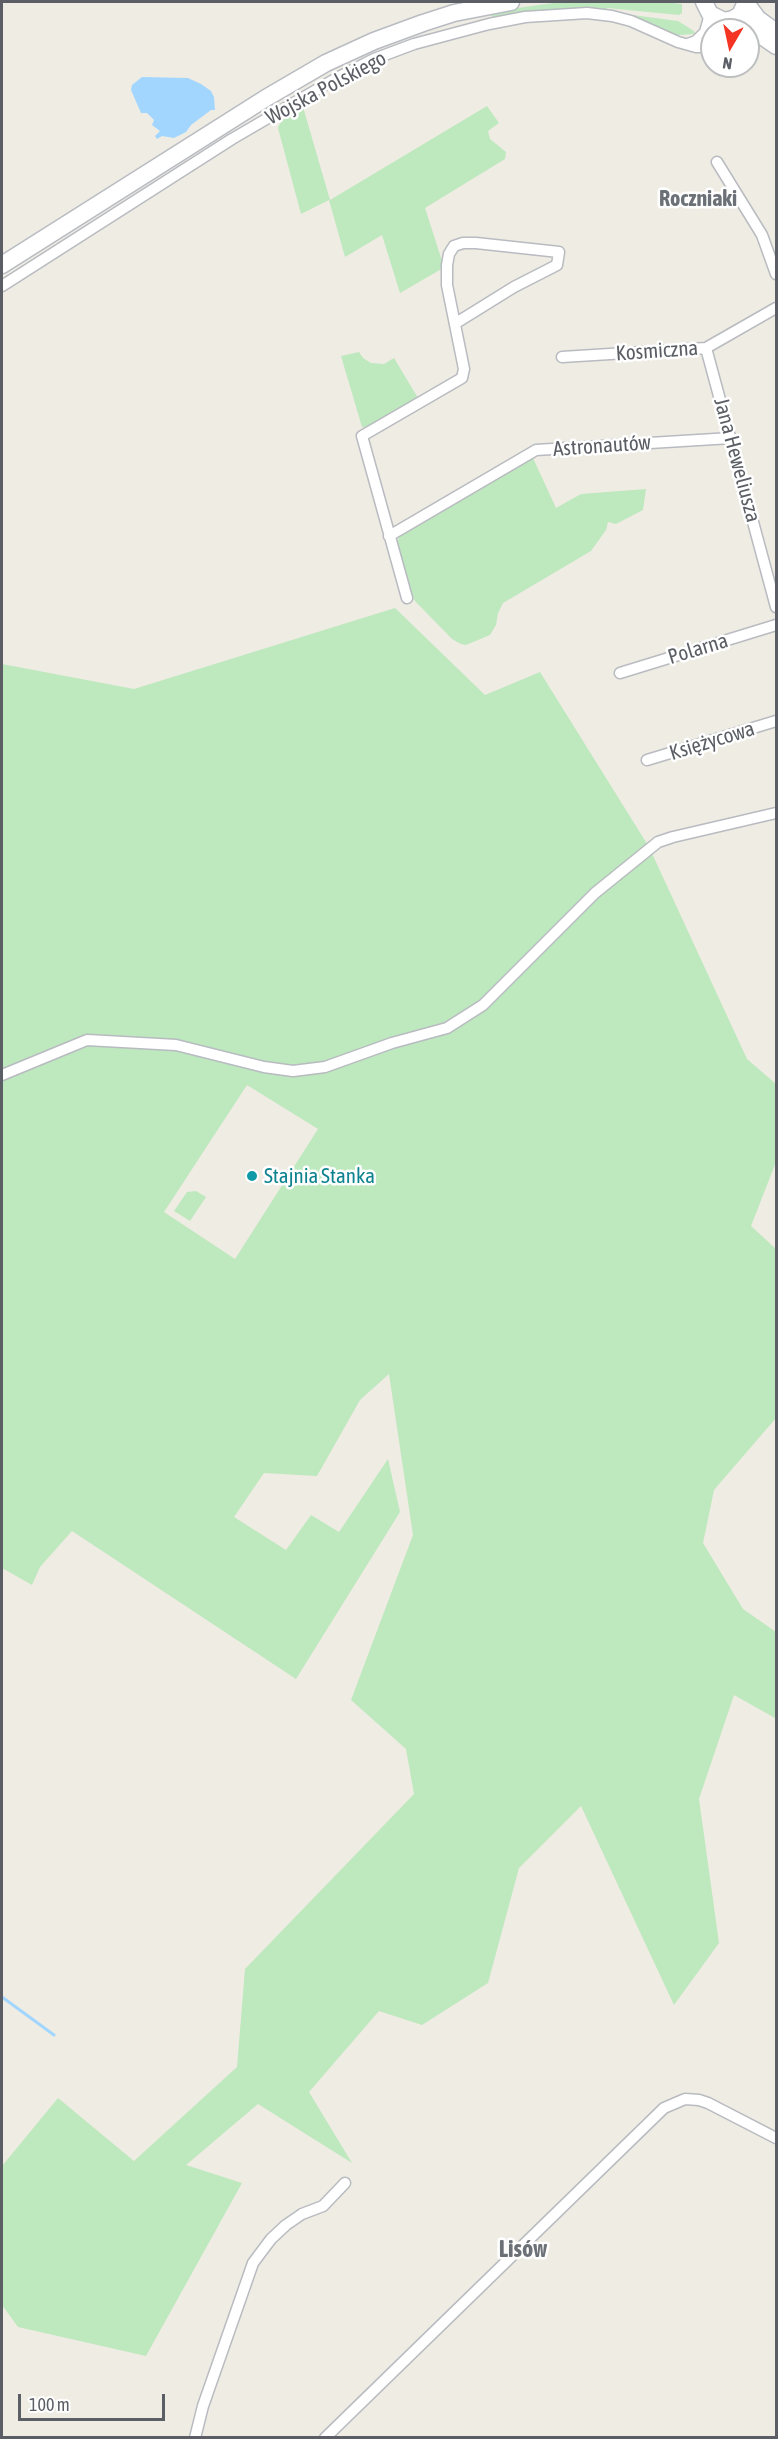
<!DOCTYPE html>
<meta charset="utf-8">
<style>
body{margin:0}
#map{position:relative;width:778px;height:2439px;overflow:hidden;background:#efece3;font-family:"Asap Condensed",sans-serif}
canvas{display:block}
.frame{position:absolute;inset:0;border:3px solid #5b5f65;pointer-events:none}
.north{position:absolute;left:700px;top:18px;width:60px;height:60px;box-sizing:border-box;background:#fff;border:2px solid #bdbfc1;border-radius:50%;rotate:189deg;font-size:16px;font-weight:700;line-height:24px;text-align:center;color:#5b5f65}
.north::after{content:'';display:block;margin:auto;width:21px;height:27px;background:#f43524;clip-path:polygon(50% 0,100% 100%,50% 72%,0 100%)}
.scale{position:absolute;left:18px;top:2394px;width:147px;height:27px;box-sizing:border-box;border:3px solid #5b5f65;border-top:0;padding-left:8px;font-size:18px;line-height:21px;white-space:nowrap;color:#5b5f65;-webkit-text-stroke:4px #fff;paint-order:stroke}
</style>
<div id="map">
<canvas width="778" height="2439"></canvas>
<div class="frame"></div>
<div class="north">N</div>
<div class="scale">100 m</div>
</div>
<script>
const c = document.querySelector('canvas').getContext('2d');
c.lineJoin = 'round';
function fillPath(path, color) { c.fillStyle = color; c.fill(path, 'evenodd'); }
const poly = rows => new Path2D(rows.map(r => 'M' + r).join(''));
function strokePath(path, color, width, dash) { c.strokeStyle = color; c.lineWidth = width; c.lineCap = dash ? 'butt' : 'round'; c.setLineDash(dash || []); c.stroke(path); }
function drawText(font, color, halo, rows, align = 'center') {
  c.font = font + ' "Asap Condensed",sans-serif'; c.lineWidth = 5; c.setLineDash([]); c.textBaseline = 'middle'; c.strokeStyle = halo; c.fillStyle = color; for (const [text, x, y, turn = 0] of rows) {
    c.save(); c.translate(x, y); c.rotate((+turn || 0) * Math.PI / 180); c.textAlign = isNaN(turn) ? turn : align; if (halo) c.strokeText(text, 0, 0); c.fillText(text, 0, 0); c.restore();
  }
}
const green = poly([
 [561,2,664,2,682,4,682,13,679,15,607,8,606,11,494,19,488,12],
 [625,14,678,21,694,31,695,34,678,35],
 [487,106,499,123,488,131,490,139,506,152,505,159,425,208,444,267,438,271,400,293,382,235,345,257,329,200,301,214,278,128,282,118,303,107,330,200],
 [359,352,363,358,371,363,384,364,394,358,418,398,371,428,362,427,341,356],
 [533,458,556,508,581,494,646,489,643,510,616,524,608,522,606,530,591,551,503,603,498,613,496,625,490,635,466,645,461,644,452,639,414,600,397,542,400,535],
 [395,608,485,695,540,672,649,847,747,1059,776,1084,776,1162,751,1226,776,1249,776,1418,714,1490,703,1543,743,1609,776,1632,775,1718,734,1695,699,1799,719,1943,674,2005,581,1806,519,1868,488,1983,422,2025,379,2011,309,2092,352,2163,258,2104,186,2165,242,2183,146,2356,18,2327,2,2305,2,2166,58,2098,134,2161,237,2067,245,1969,414,1794,406,1749,351,1700,413,1535,389,1374,360,1400,317,1476,264,1473,234,1517,286,1550,311,1515,339,1532,388,1459,400,1512,296,1679,72,1531,40,1567,32,1585,2,1568,2,664,134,689],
 [247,1085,318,1129,235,1259,164,1212],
 [196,1191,206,1197,190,1221,174,1211,187,1192]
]);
const water = poly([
 [142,77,188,78,201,84,211,91,214,97,215,110,211,110,191,125,186,132,174,138,162,136,157,139,155,136,160,131,152,125,154,120,147,113,141,113,131,90,132,85]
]);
const stream = poly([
 [2,1997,54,2035]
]);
const street = poly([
 [688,44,696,41,705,32,710,14],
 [717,162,762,235,776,274],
 [2,286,232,139,335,79,374,59,414,44,489,24,525,17,587,13,612,16,631,21,678,42,696,47,701,47,712,41],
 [706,348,776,607],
 [562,357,706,348,776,308],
 [389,536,536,450,731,438],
 [407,598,362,436,462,378,464,369,447,285,447,265,449,254,454,246,463,243,476,243,559,252,557,265,514,287,456,323],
 [620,673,776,625],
 [647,760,776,721],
 [2,1075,87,1040,176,1045,264,1067,293,1071,325,1067,392,1043,447,1028,483,1005,595,893,658,842,673,837,776,813],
 [195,2438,203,2406,253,2263,271,2239,286,2225,302,2214,323,2206,345,2183],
 [325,2438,664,2108,685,2099,699,2100,708,2103,776,2138]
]);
const secondary = poly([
 [704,2,710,14,724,21,733,19,740,15,746,2],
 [746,3,758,19,776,32],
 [736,18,776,46],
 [2,265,266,98,326,63,374,41,423,23,454,13,511,2]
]);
const markers = [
 [252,1176,6,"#0f9aa8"]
];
const streetNames = [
 ["Wojska Polskiego",326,88,-28],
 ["Kosmiczna",657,351,-4],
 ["Astronautów",602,446,-4],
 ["Jana Heweliusza",737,460,75],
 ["Polarna",698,649,-17],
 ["Księżycowa",712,741,-17]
];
const cultureNames = [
 ["Stajnia Stanka",264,1176]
];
const neighbourhoodNames = [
 ["Roczniaki",698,199]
];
const quarterNames = [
 ["Lisów",523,2249]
];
fillPath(green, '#bee8be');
fillPath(water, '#a3d6ff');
strokePath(stream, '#a3d6ff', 3);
strokePath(street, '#b8bbc0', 13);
strokePath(secondary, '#b8bcc2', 19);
strokePath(street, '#fff', 10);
strokePath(secondary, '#fff', 16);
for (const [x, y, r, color] of markers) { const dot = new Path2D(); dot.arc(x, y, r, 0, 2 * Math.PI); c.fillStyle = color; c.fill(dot); strokePath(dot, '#fff', 2); }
drawText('21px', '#5b5f65', '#fff', streetNames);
drawText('21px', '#0d838f', '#fff', cultureNames, 'left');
drawText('bold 22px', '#6c7177', '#fff', neighbourhoodNames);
drawText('bold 24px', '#6c7177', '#fff', quarterNames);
</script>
